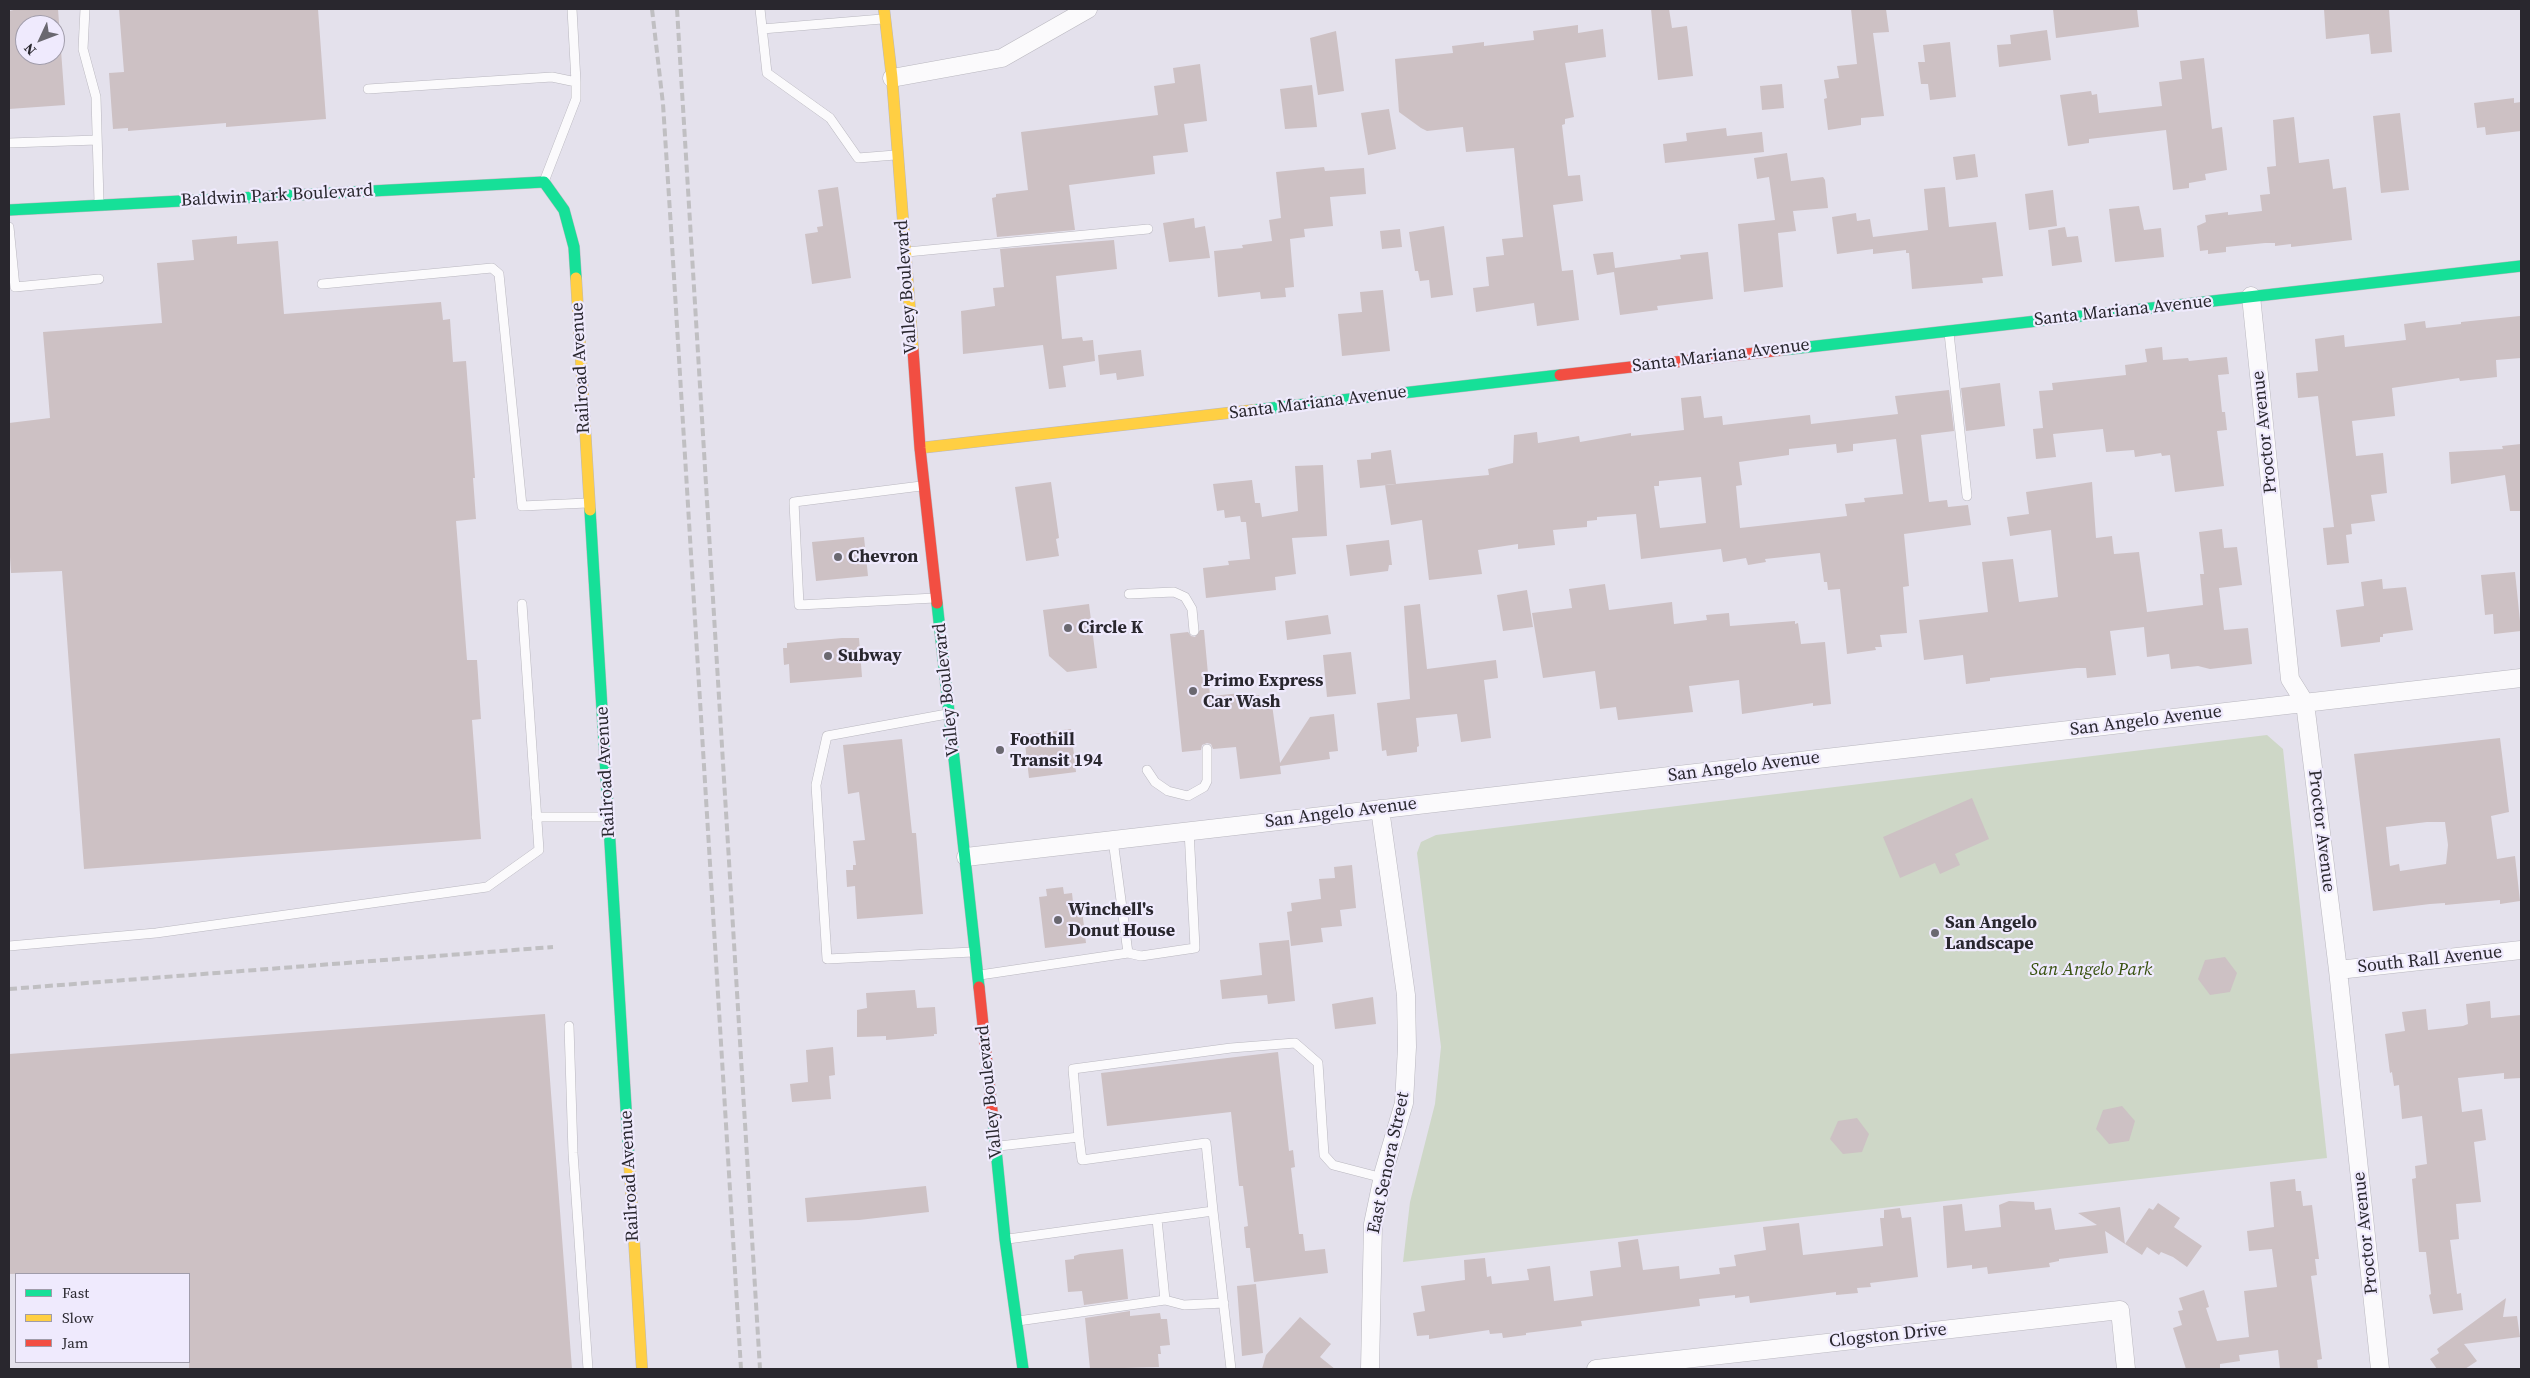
<!DOCTYPE html>
<style>
body{margin:0}
#map{position:relative;width:2530px;height:1378px;overflow:hidden;background:#e4e1ec;font-family:"Source Serif 4",serif}
canvas{display:block}
.frame{position:absolute;inset:0;border:10px solid #29272e;pointer-events:none}
.legend{position:absolute;left:15px;top:1273px;width:175px;height:90px;box-sizing:border-box;background:#efeafd;border:1px solid #a09caa;margin:0;padding:6px 9px;list-style:none;font-size:15px;color:#29272e}
.legend li{display:flex;align-items:center;gap:10px;height:25px}
.legend b{width:25px;border:1px solid #a09caa}
.north{position:absolute;left:15px;top:15px;width:50px;height:50px;box-sizing:border-box;background:#efeafd;border:1px solid #a09caa;border-radius:50%;rotate:227deg;font-size:14px;font-weight:700;line-height:20px;text-align:center;color:#29272e}
.north::after{content:'';display:block;margin:auto;width:18px;height:22px;background:#6a6870;clip-path:polygon(50% 0,100% 100%,50% 72%,0 100%)}
</style>
<div id="map">
<canvas width="2530" height="1378"></canvas>
<div class="frame"></div>
<ul class="legend">
<li><b style="height:6px;background:#16e098"></b>Fast</li>
<li><b style="height:6px;background:#ffcf43"></b>Slow</li>
<li><b style="height:6px;background:#f24e42"></b>Jam</li>
</ul>
<div class="north">N</div>
</div>
<script>
const c = document.querySelector('canvas').getContext('2d');
c.lineJoin = 'round';
function fillPath(path, color) { c.fillStyle = color; c.fill(path, 'evenodd'); }
const poly = rows => new Path2D(rows.map(r => 'M' + r).join(''));
function strokePath(path, color, width, dash) { c.strokeStyle = color; c.lineWidth = width; c.lineCap = dash ? 'butt' : 'round'; c.setLineDash(dash || []); c.stroke(path); }
function drawText(font, color, halo, rows, align = 'center') {
  c.font = font + ' "Source Serif 4",serif'; c.lineWidth = 4.5; c.setLineDash([]); c.textBaseline = 'middle'; c.strokeStyle = halo; c.fillStyle = color; for (const [text, x, y, turn = 0] of rows) {
    c.save(); c.translate(x, y); c.rotate((+turn || 0) * Math.PI / 180); c.textAlign = isNaN(turn) ? turn : align; if (halo) c.strokeText(text, 0, 0); c.fillText(text, 0, 0); c.restore();
  }
}
const green = poly([
 [2267,735,2283,749,2327,1158,1403,1262,1410,1202,1435,1104,1441,1047,1417,853,1421,842,1436,835]
]);
const building = poly([
 [18,9,58,9,65,105,9,109,9,11],
 [25,25,55,25,55,55,25,55],
 [119,9,318,9,326,119,226,127,226,123,128,131,128,128,113,129,109,73,124,72],
 [1651,9,1669,9,1672,28,1687,26,1693,76,1658,80],
 [1851,9,1886,9,1889,32,1873,33,1884,116,1861,118,1861,125,1828,130,1824,99,1827,98,1824,80,1839,78,1837,66,1857,64],
 [2053,9,2137,9,2139,27,2056,38],
 [2324,9,2389,9,2392,52,2371,54,2369,34,2326,39],
 [1578,25,1578,33,1603,29,1606,57,1565,63,1574,117,1565,119,1565,124,1562,125,1568,176,1580,175,1583,201,1553,205,1562,271,1573,270,1579,320,1537,326,1534,303,1476,312,1473,288,1489,286,1486,257,1504,255,1502,239,1523,237,1514,148,1466,152,1463,127,1427,131,1421,128,1399,112,1395,59,1453,53,1452,46,1484,42,1484,46,1534,40,1533,31],
 [2047,30,2051,60,1999,67,1997,45,2011,44,2010,35],
 [1336,31,1344,91,1318,95,1310,38],
 [1950,42,1956,97,1930,100,1928,84,1921,84,1918,62,1925,62,1923,45],
 [2204,58,2212,129,2222,127,2227,170,2205,174,2206,180,2189,183,2189,188,2173,190,2166,130,2089,139,2089,143,2068,146,2060,95,2091,91,2092,95,2097,94,2099,113,2162,106,2159,82,2182,79,2180,61],
 [1200,64,1207,121,1184,124,1188,152,1153,156,1155,174,1069,185,1075,230,997,237,992,198,996,197,996,194,1028,190,1021,132,1158,115,1154,86,1175,83,1173,68],
 [1782,84,1784,108,1762,110,1760,86],
 [1312,85,1317,127,1285,129,1280,89],
 [2514,98,2514,103,2521,102,2521,131,2486,135,2485,127,2477,128,2474,103],
 [1389,109,1396,149,1368,155,1361,113],
 [2400,113,2409,190,2381,193,2373,116],
 [2294,117,2299,163,2329,159,2333,189,2346,187,2352,240,2291,247,2291,244,2275,246,2275,243,2265,243,2226,247,2226,252,2208,254,2208,250,2200,251,2197,226,2206,222,2205,215,2228,212,2228,215,2262,211,2260,195,2270,194,2267,167,2276,166,2273,120],
 [1726,128,1727,136,1762,132,1764,152,1665,163,1663,144,1687,141,1686,133],
 [1787,153,1791,181,1823,177,1825,180,1828,208,1793,211,1796,231,1778,233,1783,287,1744,292,1738,224,1775,220,1769,177,1757,179,1754,158],
 [1975,154,1978,177,1956,180,1953,157],
 [1324,167,1325,171,1364,168,1366,194,1330,197,1333,226,1304,229,1305,237,1290,239,1294,287,1285,288,1286,297,1261,299,1260,292,1218,297,1214,251,1243,248,1242,245,1272,241,1269,220,1281,218,1276,172],
 [838,187,851,278,812,284,805,234,818,232,817,227,823,226,818,190],
 [1945,187,1949,227,1996,222,2003,276,1982,278,1983,283,1912,289,1909,253,1906,253,1906,250,1873,254,1873,249,1837,254,1832,217,1856,213,1857,221,1870,219,1873,237,1928,230,1924,189],
 [2053,190,2057,226,2029,230,2025,194],
 [2139,206,2144,230,2161,228,2164,257,2115,262,2109,209],
 [1194,218,1195,228,1205,226,1210,258,1169,262,1163,223],
 [1444,226,1453,295,1431,298,1429,280,1420,281,1418,271,1415,271,1409,232],
 [2065,227,2067,237,2078,236,2082,262,2052,266,2048,230],
 [1400,229,1402,247,1382,249,1380,231],
 [237,236,237,244,278,241,284,314,441,302,443,320,450,319,453,362,466,361,475,478,473,478,476,519,456,521,467,660,477,660,481,719,472,720,481,839,84,869,62,571,11,573,9,541,9,423,50,418,43,332,162,323,157,263,194,260,192,240],
 [1114,240,1117,269,1056,276,1062,339,1082,337,1083,341,1093,340,1095,361,1063,366,1066,387,1049,389,1043,345,963,354,961,311,995,306,993,288,1004,287,1000,249],
 [1613,252,1615,268,1681,259,1680,255,1708,252,1713,299,1657,306,1658,310,1620,315,1614,272,1597,275,1593,254],
 [1383,290,1390,351,1342,356,1338,314,1362,312,1360,292],
 [2520,316,2521,358,2496,360,2497,377,2460,381,2459,378,2392,388,2395,416,2352,421,2356,456,2383,453,2387,493,2371,495,2375,521,2351,524,2352,534,2346,535,2349,563,2327,565,2323,528,2334,527,2318,396,2298,398,2296,373,2318,371,2315,339,2344,335,2345,347,2406,340,2404,324,2425,321,2426,328,2461,324,2461,322],
 [2162,347,2163,360,2188,358,2189,361,2227,357,2229,374,2218,375,2222,412,2225,412,2227,430,2217,431,2224,486,2175,492,2170,455,2162,456,2161,453,2135,457,2134,450,2106,452,2103,429,2053,434,2056,457,2036,459,2033,429,2043,428,2039,391,2053,390,2052,383,2126,375,2125,365,2147,362,2145,349],
 [1141,350,1144,376,1117,380,1116,373,1100,375,1098,355],
 [2000,383,2005,426,1966,431,1961,388],
 [1949,390,1954,431,1921,435,1929,502,1947,500,1948,507,1968,505,1971,525,1904,534,1909,586,1903,587,1907,633,1880,635,1882,647,1875,647,1876,650,1847,654,1840,589,1828,590,1827,582,1824,582,1820,553,1765,559,1766,562,1748,565,1746,558,1723,562,1721,549,1641,559,1636,514,1597,517,1597,520,1587,521,1587,527,1553,530,1555,545,1518,549,1518,544,1478,550,1482,574,1429,580,1422,520,1391,525,1385,485,1489,475,1488,469,1513,463,1514,435,1537,432,1538,443,1579,436,1580,442,1631,433,1631,436,1684,430,1681,398,1701,396,1704,418,1722,416,1723,425,1810,415,1811,424,1898,414,1895,396],
 [1896,439,1903,494,1864,498,1865,502,1845,504,1847,516,1740,528,1736,486,1742,485,1739,462,1789,455,1789,449,1836,444,1837,453,1853,451,1853,444],
 [1701,477,1706,523,1660,528,1654,486,1659,486,1659,481],
 [2521,444,2521,511,2510,511,2505,475,2451,484,2449,452,2503,449,2502,446],
 [1391,450,1396,484,1360,488,1357,460,1371,459,1371,453],
 [1323,465,1327,536,1292,538,1296,574,1275,577,1276,590,1206,598,1203,568,1229,565,1228,561,1250,559,1246,522,1241,522,1240,516,1225,518,1224,510,1217,511,1213,484,1252,480,1255,503,1260,503,1262,517,1298,511,1295,466],
 [1051,482,1059,538,1056,539,1059,556,1026,561,1015,487],
 [2092,482,2096,538,2112,536,2114,554,2139,552,2147,612,2203,605,2200,574,2204,574,2199,532,2222,529,2224,548,2237,547,2242,585,2219,588,2224,630,2248,628,2252,664,2210,669,2198,666,2171,669,2169,654,2147,657,2144,627,2110,631,2116,675,2087,678,2086,668,2077,668,1990,678,1990,681,1966,684,1963,655,1924,660,1919,620,1988,612,1982,562,2013,559,2019,602,2058,597,2051,530,2010,536,2007,517,2029,514,2026,492],
 [864,537,868,576,816,581,812,542],
 [1389,540,1392,565,1389,565,1388,571,1350,576,1346,545],
 [2515,572,2521,631,2494,634,2493,614,2485,615,2481,575],
 [2382,579,2383,589,2406,587,2413,630,2383,634,2383,637,2380,637,2380,642,2341,647,2336,610,2364,606,2361,582],
 [1605,584,1609,610,1672,602,1674,624,1707,620,1706,615,1729,613,1730,626,1795,621,1795,624,1798,623,1801,644,1825,642,1831,704,1813,706,1813,703,1742,714,1739,680,1689,686,1693,712,1618,720,1616,707,1600,709,1595,671,1543,678,1532,613,1572,608,1569,589],
 [1527,590,1533,627,1503,631,1497,595],
 [1089,604,1097,668,1067,672,1049,656,1043,610],
 [1420,604,1427,669,1496,660,1498,678,1484,680,1491,738,1461,742,1457,714,1416,718,1419,746,1417,747,1417,752,1387,756,1386,750,1382,751,1377,703,1410,699,1404,606],
 [1328,615,1331,634,1287,640,1285,621],
 [1200,630,1204,630,1210,696,1242,693,1243,697,1259,695,1260,698,1271,697,1280,763,1310,717,1334,714,1338,751,1329,752,1330,759,1280,766,1281,774,1240,779,1236,747,1213,749,1211,744,1207,743,1202,745,1201,750,1182,752,1170,634,1188,632,1191,636,1195,637],
 [842,638,859,638,862,677,790,683,789,664,784,665,783,648,787,648,787,643],
 [1351,652,1356,694,1327,697,1323,655],
 [1071,729,1076,772,1029,778,1024,735],
 [2500,738,2509,812,2491,816,2497,859,2515,856,2520,901,2500,904,2500,900,2445,905,2445,903,2430,904,2373,911,2354,754],
 [2427,822,2445,822,2448,845,2446,864,2400,871,2399,864,2390,866,2386,827],
 [902,739,912,833,916,833,923,914,857,919,855,886,847,887,846,870,853,870,853,865,856,865,853,841,865,840,859,792,848,794,843,745],
 [1972,798,1989,839,1955,854,1960,865,1940,874,1935,863,1900,878,1883,837],
 [1352,865,1356,908,1340,910,1342,926,1321,928,1323,942,1291,946,1287,912,1292,911,1291,903,1321,899,1319,879,1335,878,1334,867],
 [1063,887,1064,894,1072,893,1074,911,1082,910,1086,943,1045,948,1039,897,1047,896,1046,889],
 [1289,940,1295,1001,1268,1004,1267,995,1222,999,1220,980,1262,975,1259,943],
 [2225,957,2237,973,2230,992,2210,995,2198,979,2205,960],
 [915,990,917,1008,935,1007,937,1034,934,1034,934,1036,886,1040,886,1036,857,1037,857,1010,867,1008,866,993],
 [1373,997,1376,1024,1335,1029,1332,1004],
 [2490,1001,2491,1018,2521,1015,2521,1078,2504,1079,2504,1073,2458,1078,2462,1112,2482,1109,2486,1140,2474,1142,2481,1202,2456,1204,2459,1239,2450,1240,2457,1294,2461,1293,2463,1310,2433,1314,2429,1295,2431,1294,2426,1252,2419,1252,2412,1179,2416,1178,2415,1166,2427,1164,2422,1116,2402,1119,2399,1085,2394,1086,2392,1072,2390,1073,2385,1034,2405,1031,2402,1012,2426,1009,2428,1030,2463,1026,2468,1024,2466,1004],
 [545,1014,572,1369,189,1369,189,1274,9,1274,9,1054],
 [833,1047,835,1075,829,1076,831,1099,792,1102,790,1084,808,1082,806,1050],
 [1278,1052,1289,1151,1293,1150,1295,1167,1291,1168,1299,1234,1303,1234,1305,1251,1325,1249,1328,1273,1254,1282,1250,1248,1246,1248,1244,1227,1248,1226,1243,1186,1239,1186,1231,1112,1107,1126,1101,1073],
 [2122,1106,2135,1121,2129,1141,2109,1144,2096,1129,2103,1110],
 [1857,1118,1869,1134,1862,1152,1843,1154,1830,1139,1838,1121],
 [2295,1179,2296,1191,2301,1191,2303,1206,2312,1205,2319,1259,2315,1259,2317,1275,2311,1276,2322,1359,2317,1360,2318,1369,2280,1369,2278,1350,2239,1355,2240,1361,2220,1364,2220,1369,2186,1369,2173,1328,2182,1325,2178,1311,2183,1310,2179,1298,2204,1290,2209,1307,2206,1308,2217,1341,2249,1337,2244,1291,2277,1287,2272,1249,2249,1251,2247,1231,2274,1227,2270,1182],
 [926,1186,929,1212,859,1220,807,1222,805,1198],
 [2009,1201,2034,1202,2035,1210,2051,1208,2055,1230,2097,1225,2078,1213,2120,1207,2125,1244,2149,1208,2153,1210,2158,1203,2180,1218,2174,1227,2202,1246,2187,1267,2173,1257,2161,1252,2159,1255,2147,1247,2142,1255,2105,1231,2108,1253,2059,1259,2059,1261,2049,1263,2050,1267,1988,1274,1987,1267,1972,1269,1972,1265,1947,1268,1943,1206,1962,1204,1965,1231,2001,1227,1999,1205],
 [1900,1208,1902,1218,1911,1217,1918,1277,1870,1283,1871,1287,1857,1288,1858,1293,1836,1295,1836,1292,1750,1303,1749,1296,1735,1298,1735,1295,1699,1299,1700,1306,1581,1321,1582,1326,1526,1333,1526,1335,1503,1338,1502,1333,1490,1334,1489,1330,1429,1339,1429,1335,1417,1336,1413,1313,1425,1311,1421,1286,1465,1280,1464,1260,1485,1258,1487,1277,1491,1276,1492,1284,1529,1280,1527,1269,1550,1266,1554,1301,1593,1296,1590,1271,1621,1267,1618,1242,1638,1239,1643,1270,1679,1266,1680,1279,1720,1274,1719,1268,1736,1266,1734,1255,1766,1250,1763,1227,1799,1223,1803,1255,1883,1246,1880,1218,1884,1218,1884,1210],
 [1123,1249,1128,1299,1084,1305,1082,1291,1068,1292,1065,1260,1074,1259,1074,1256,1080,1254],
 [1256,1284,1263,1353,1242,1356,1237,1286],
 [2506,1298,2503,1317,2517,1316,2520,1337,2464,1344,2477,1361,2465,1369,2437,1369,2430,1359,2439,1353,2437,1349],
 [1130,1311,1130,1316,1160,1313,1161,1319,1167,1319,1170,1345,1160,1346,1161,1354,1158,1354,1159,1367,1090,1369,1085,1318],
 [1300,1317,1331,1344,1320,1357,1335,1369,1262,1369,1266,1355]
]);
const lane = poly([
 [85,9,83,49,96,97,99,202],
 [572,9,576,82],
 [760,9,767,73,830,118,858,158,895,155],
 [762,29,882,19],
 [368,89,552,77,576,82,576,99,545,179],
 [9,143,97,140],
 [9,227,15,287,99,279],
 [907,252,1148,229],
 [322,284,492,268,499,274,522,506,587,503],
 [1949,333,1967,496],
 [921,486,794,502,799,605,935,598],
 [1129,594,1174,592,1185,597,1192,609,1194,631],
 [947,714,827,736,816,785,827,959,973,952],
 [1147,770,1155,782,1168,791,1188,796,1204,787,1207,781,1207,749],
 [536,817,606,817],
 [1113,840,1128,953,1141,956,1195,948,1189,830],
 [9,946,156,933,487,887,539,850,522,604],
 [980,975,1128,953],
 [569,1026,573,1153,588,1369],
 [1079,1137,1073,1069,1231,1048,1295,1043,1318,1063,1324,1155,1333,1165,1383,1178],
 [999,1146,1079,1137,1082,1160,1206,1143,1213,1211,1008,1239],
 [1213,1211,1231,1369],
 [1165,1300,1184,1305,1224,1303],
 [1018,1321,1165,1300,1157,1219]
]);
const street = poly([
 [892,78,1002,58,1088,9],
 [2251,296,2290,679,2305,703,2338,970,2380,1369],
 [966,857,2521,678],
 [2338,970,2521,950],
 [1370,1369,1373,1224,1384,1171,1404,1103,1407,1047,1406,995,1380,809],
 [1596,1369,2120,1310,2126,1369]
]);
const fast = poly([
 [9,210,544,182,564,210,574,247,576,278],
 [1782,350,2521,266],
 [1254,410,1560,375],
 [590,510,629,1158],
 [937,603,979,987],
 [993,1120,1005,1239,1023,1369]
]);
const slow = poly([
 [884,9,892,78,913,350],
 [576,278,590,510],
 [920,448,1254,410],
 [629,1158,642,1369]
]);
const jam = poly([
 [913,350,920,448,937,603],
 [1560,375,1782,350],
 [979,987,993,1120]
]);
const rail = poly([
 [652,9,663,104,671,228,741,1369],
 [677,9,760,1369],
 [9,989,553,947]
]);
const markers = [
 [838,557,5,"#6a6870"],
 [1068,628,5,"#6a6870"],
 [828,656,5,"#6a6870"],
 [1193,691,5,"#6a6870"],
 [1000,750,5,"#6a6870"],
 [1058,920,5,"#6a6870"],
 [1935,933,5,"#6a6870"]
];
const streetNames = [
 ["Baldwin Park Boulevard",277,196,-3],
 ["Valley Boulevard",907,287,-94],
 ["Santa Mariana Avenue",2123,311,-6],
 ["Santa Mariana Avenue",1721,356,-7],
 ["Railroad Avenue",581,368,-93],
 ["Santa Mariana Avenue",1318,403,-7],
 ["Proctor Avenue",2265,432,-96],
 ["Valley Boulevard",947,690,-96],
 ["San Angelo Avenue",2146,721,-7],
 ["San Angelo Avenue",1744,767,-7],
 ["Railroad Avenue",606,772,-93],
 ["San Angelo Avenue",1341,813,-7],
 ["Proctor Avenue",2321,831,83],
 ["South Rall Avenue",2430,960,-6],
 ["Valley Boulevard",990,1092,-96],
 ["East Senora Street",1389,1163,-78],
 ["Railroad Avenue",630,1176,-93],
 ["Proctor Avenue",2366,1233,-96],
 ["Clogston Drive",1888,1336,-6]
];
const poiNames = [
 ["Chevron",848,557],
 ["Circle K",1078,628],
 ["Subway",838,656],
 ["Primo Express",1203,681],
 ["Car Wash",1203,702],
 ["Foothill",1010,740],
 ["Transit 194",1010,761],
 ["Winchell's",1068,910],
 ["Donut House",1068,931],
 ["San Angelo",1945,923],
 ["Landscape",1945,944]
];
const parkNames = [
 ["San Angelo Park",2091,970]
];
fillPath(green, '#ced7c7');
fillPath(building, '#cdc1c4');
strokePath(lane, '#b9b7bf', 10);
strokePath(street, '#b9b7bf', 19);
strokePath(fast, '#b9b7bf', 12);
strokePath(slow, '#b9b7bf', 12);
strokePath(jam, '#b9b7bf', 12);
strokePath(lane, '#fbfafc', 9);
strokePath(street, '#fbfafc', 18);
strokePath(fast, '#16e098', 11);
strokePath(slow, '#ffcf43', 11);
strokePath(jam, '#f24e42', 11);
strokePath(rail, '#c0bfc2', 4, [8, 4]);
for (const [x, y, r, color] of markers) { const dot = new Path2D(); dot.arc(x, y, r, 0, 2 * Math.PI); c.fillStyle = color; c.fill(dot); strokePath(dot, '#efeafd', 2); }
drawText('18px', '#29272e', '#efeafd', streetNames);
drawText('bold 18px', '#29272e', '#efeafd', poiNames, 'left');
drawText('italic 18px', '#37500d', '#efeafd', parkNames);
</script>
